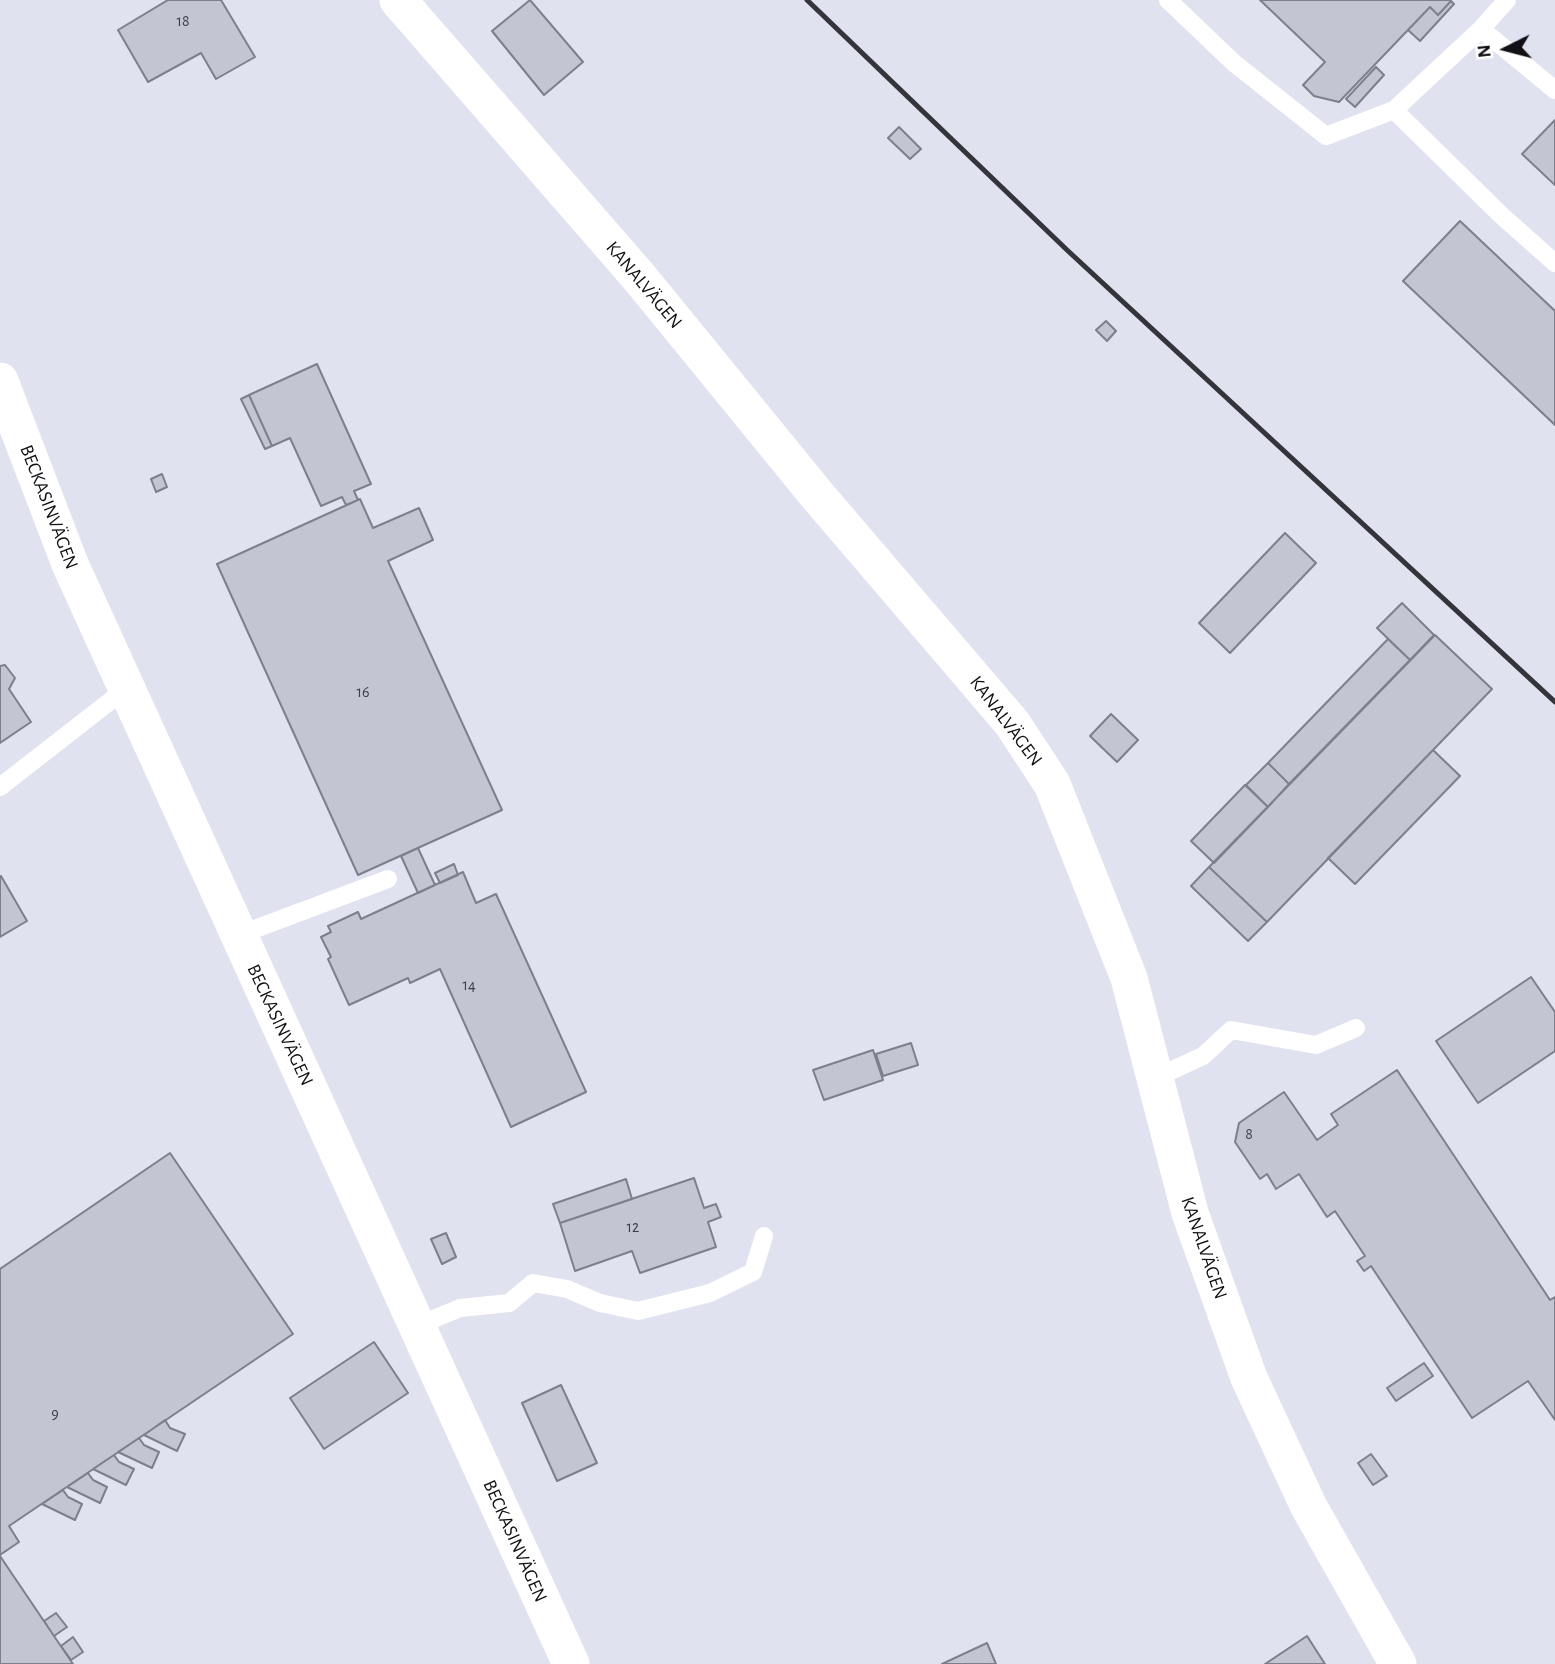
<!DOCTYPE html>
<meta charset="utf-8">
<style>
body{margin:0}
#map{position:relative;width:1555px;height:1664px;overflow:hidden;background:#e0e2f0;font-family:"Alegreya Sans",sans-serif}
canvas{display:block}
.north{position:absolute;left:1471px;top:14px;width:70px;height:70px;-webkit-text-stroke:5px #fff;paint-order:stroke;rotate:264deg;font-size:19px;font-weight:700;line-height:28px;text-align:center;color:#101015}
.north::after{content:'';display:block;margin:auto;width:24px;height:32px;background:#101015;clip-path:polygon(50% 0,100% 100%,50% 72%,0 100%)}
</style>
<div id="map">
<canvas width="1555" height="1664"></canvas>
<div class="north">N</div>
</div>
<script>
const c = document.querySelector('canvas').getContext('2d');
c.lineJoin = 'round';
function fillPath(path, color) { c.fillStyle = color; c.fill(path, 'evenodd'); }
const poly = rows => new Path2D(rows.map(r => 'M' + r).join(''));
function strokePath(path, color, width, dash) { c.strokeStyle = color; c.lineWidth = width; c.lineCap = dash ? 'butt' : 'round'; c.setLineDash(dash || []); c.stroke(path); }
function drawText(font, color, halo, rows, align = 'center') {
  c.font = font + ' "Alegreya Sans",sans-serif'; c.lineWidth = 6; c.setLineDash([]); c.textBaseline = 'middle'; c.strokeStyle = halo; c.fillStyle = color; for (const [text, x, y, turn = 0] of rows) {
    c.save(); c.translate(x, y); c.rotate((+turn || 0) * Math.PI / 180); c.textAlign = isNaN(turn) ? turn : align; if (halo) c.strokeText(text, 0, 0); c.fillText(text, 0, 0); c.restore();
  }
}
const building = poly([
 [168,0,221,0,255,57,216,79,201,53,148,82,118,30,168,0],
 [530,0,583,62,544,95,492,31,530,0],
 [1260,0,1450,0,1451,1,1438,15,1430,7,1339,102,1314,96,1303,85,1325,62,1260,0],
 [1451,1,1454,4,1420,41,1408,30,1430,7,1438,15,1451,1],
 [1376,67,1384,75,1355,107,1346,99,1376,67],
 [1555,120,1555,185,1522,154,1555,120],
 [899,127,921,149,910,159,888,138,899,127],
 [1460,221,1555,311,1555,425,1403,281,1460,221],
 [1106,321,1116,331,1107,341,1096,330,1106,321],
 [317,364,371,484,354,491,358,500,346,505,342,497,321,506,290,438,272,446,249,395,317,364],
 [249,395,272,446,265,449,241,399,249,395],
 [162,474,167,487,156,492,151,479,162,474],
 [360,499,373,528,419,508,433,540,388,561,502,810,358,875,217,564,360,499],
 [1285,533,1316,563,1230,653,1199,623,1285,533],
 [1402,603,1434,635,1410,660,1377,628,1402,603],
 [1435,635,1492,689,1267,922,1209,867,1435,635],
 [1388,639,1410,660,1289,784,1268,763,1388,639],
 [5,665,15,678,9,689,31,722,0,743,0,666,5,665],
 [1111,714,1138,740,1117,762,1090,736,1111,714],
 [1433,750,1460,776,1355,884,1328,858,1433,750],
 [1268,763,1289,784,1268,807,1246,785,1268,763],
 [1245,785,1268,807,1214,863,1191,841,1245,785],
 [418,848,435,885,418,893,401,856,418,848],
 [454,864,458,875,440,883,435,873,454,864],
 [1209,867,1267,922,1248,941,1191,886,1209,867],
 [463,872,476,903,496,894,586,1092,511,1127,440,969,410,983,408,978,349,1005,328,959,331,957,321,937,331,932,328,926,358,912,361,919,463,872],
 [1,876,27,921,0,937,0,877,1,876],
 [1531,977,1555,1012,1555,1051,1478,1103,1436,1041,1531,977],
 [911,1043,918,1065,883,1076,876,1054,911,1043],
 [873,1050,883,1080,824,1100,813,1070,873,1050],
 [1397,1070,1550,1300,1555,1297,1555,1420,1528,1381,1472,1418,1371,1266,1364,1271,1357,1261,1365,1256,1335,1211,1327,1217,1299,1174,1276,1189,1267,1174,1260,1179,1235,1142,1239,1123,1284,1092,1317,1140,1338,1125,1331,1114,1397,1070],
 [170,1153,293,1334,9,1526,19,1542,0,1555,0,1269,170,1153],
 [694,1178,704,1208,716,1204,721,1217,708,1222,716,1247,640,1273,632,1251,575,1271,560,1223,694,1178],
 [626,1179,632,1199,560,1223,553,1204,626,1179],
 [446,1233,456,1257,442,1264,431,1239,446,1233],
 [374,1342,408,1393,324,1449,290,1398,374,1342],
 [1424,1363,1433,1376,1396,1401,1387,1388,1424,1363],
 [561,1385,597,1463,557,1481,522,1403,561,1385],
 [165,1420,170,1428,185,1434,177,1451,144,1435,165,1420],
 [139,1438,144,1445,159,1452,152,1468,118,1452,139,1438],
 [1371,1454,1387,1476,1373,1485,1358,1463,1371,1454],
 [114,1455,119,1462,134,1469,126,1485,93,1469,114,1455],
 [88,1473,93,1480,107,1487,100,1503,67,1487,88,1473],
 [63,1490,68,1497,82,1504,75,1520,42,1504,63,1490],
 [0,1556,54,1636,73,1664,0,1664,0,1556],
 [56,1613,67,1627,54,1636,44,1621,56,1613],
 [1307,1636,1325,1664,1265,1664,1307,1636],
 [73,1637,83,1652,71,1660,61,1646,73,1637],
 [987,1643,996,1664,942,1664,987,1643]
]);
const service = poly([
 [1168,0,1234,63,1326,136,1394,110,1501,215,1555,263],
 [1481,29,1555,90],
 [1394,110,1481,29,1507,0],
 [0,787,127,688],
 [239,935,388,879],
 [1155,1078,1203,1056,1231,1030,1316,1045,1356,1028],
 [417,1326,460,1308,509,1303,533,1283,567,1289,600,1303,638,1311,710,1293,753,1272,764,1236]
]);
const minor = poly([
 [398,0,639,277,817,495,1012,723,1052,784,1129,978,1190,1213,1249,1378,1309,1507,1398,1664],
 [0,381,70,564,571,1664]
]);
const rail = poly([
 [807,0,1067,250,1555,702]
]);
const numberNames = [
 ["18",183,21],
 ["16",363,692],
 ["14",469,985],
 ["8",1249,1134],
 ["12",633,1227],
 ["9",55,1414]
];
const streetNames = [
 ["KANALVÄGEN",644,285,50],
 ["BECKASINVÄGEN",49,507,69],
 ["KANALVÄGEN",1006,721,53],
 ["BECKASINVÄGEN",280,1025,65],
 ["KANALVÄGEN",1204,1248,71],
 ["BECKASINVÄGEN",515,1541,66]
];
fillPath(building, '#c3c5d2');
strokePath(building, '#7e7f8c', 2);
strokePath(service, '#fff', 18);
strokePath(minor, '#fff', 37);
strokePath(rail, '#34353b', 5);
drawText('16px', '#3d3d44', null, numberNames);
drawText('19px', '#101015', '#fff', streetNames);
</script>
